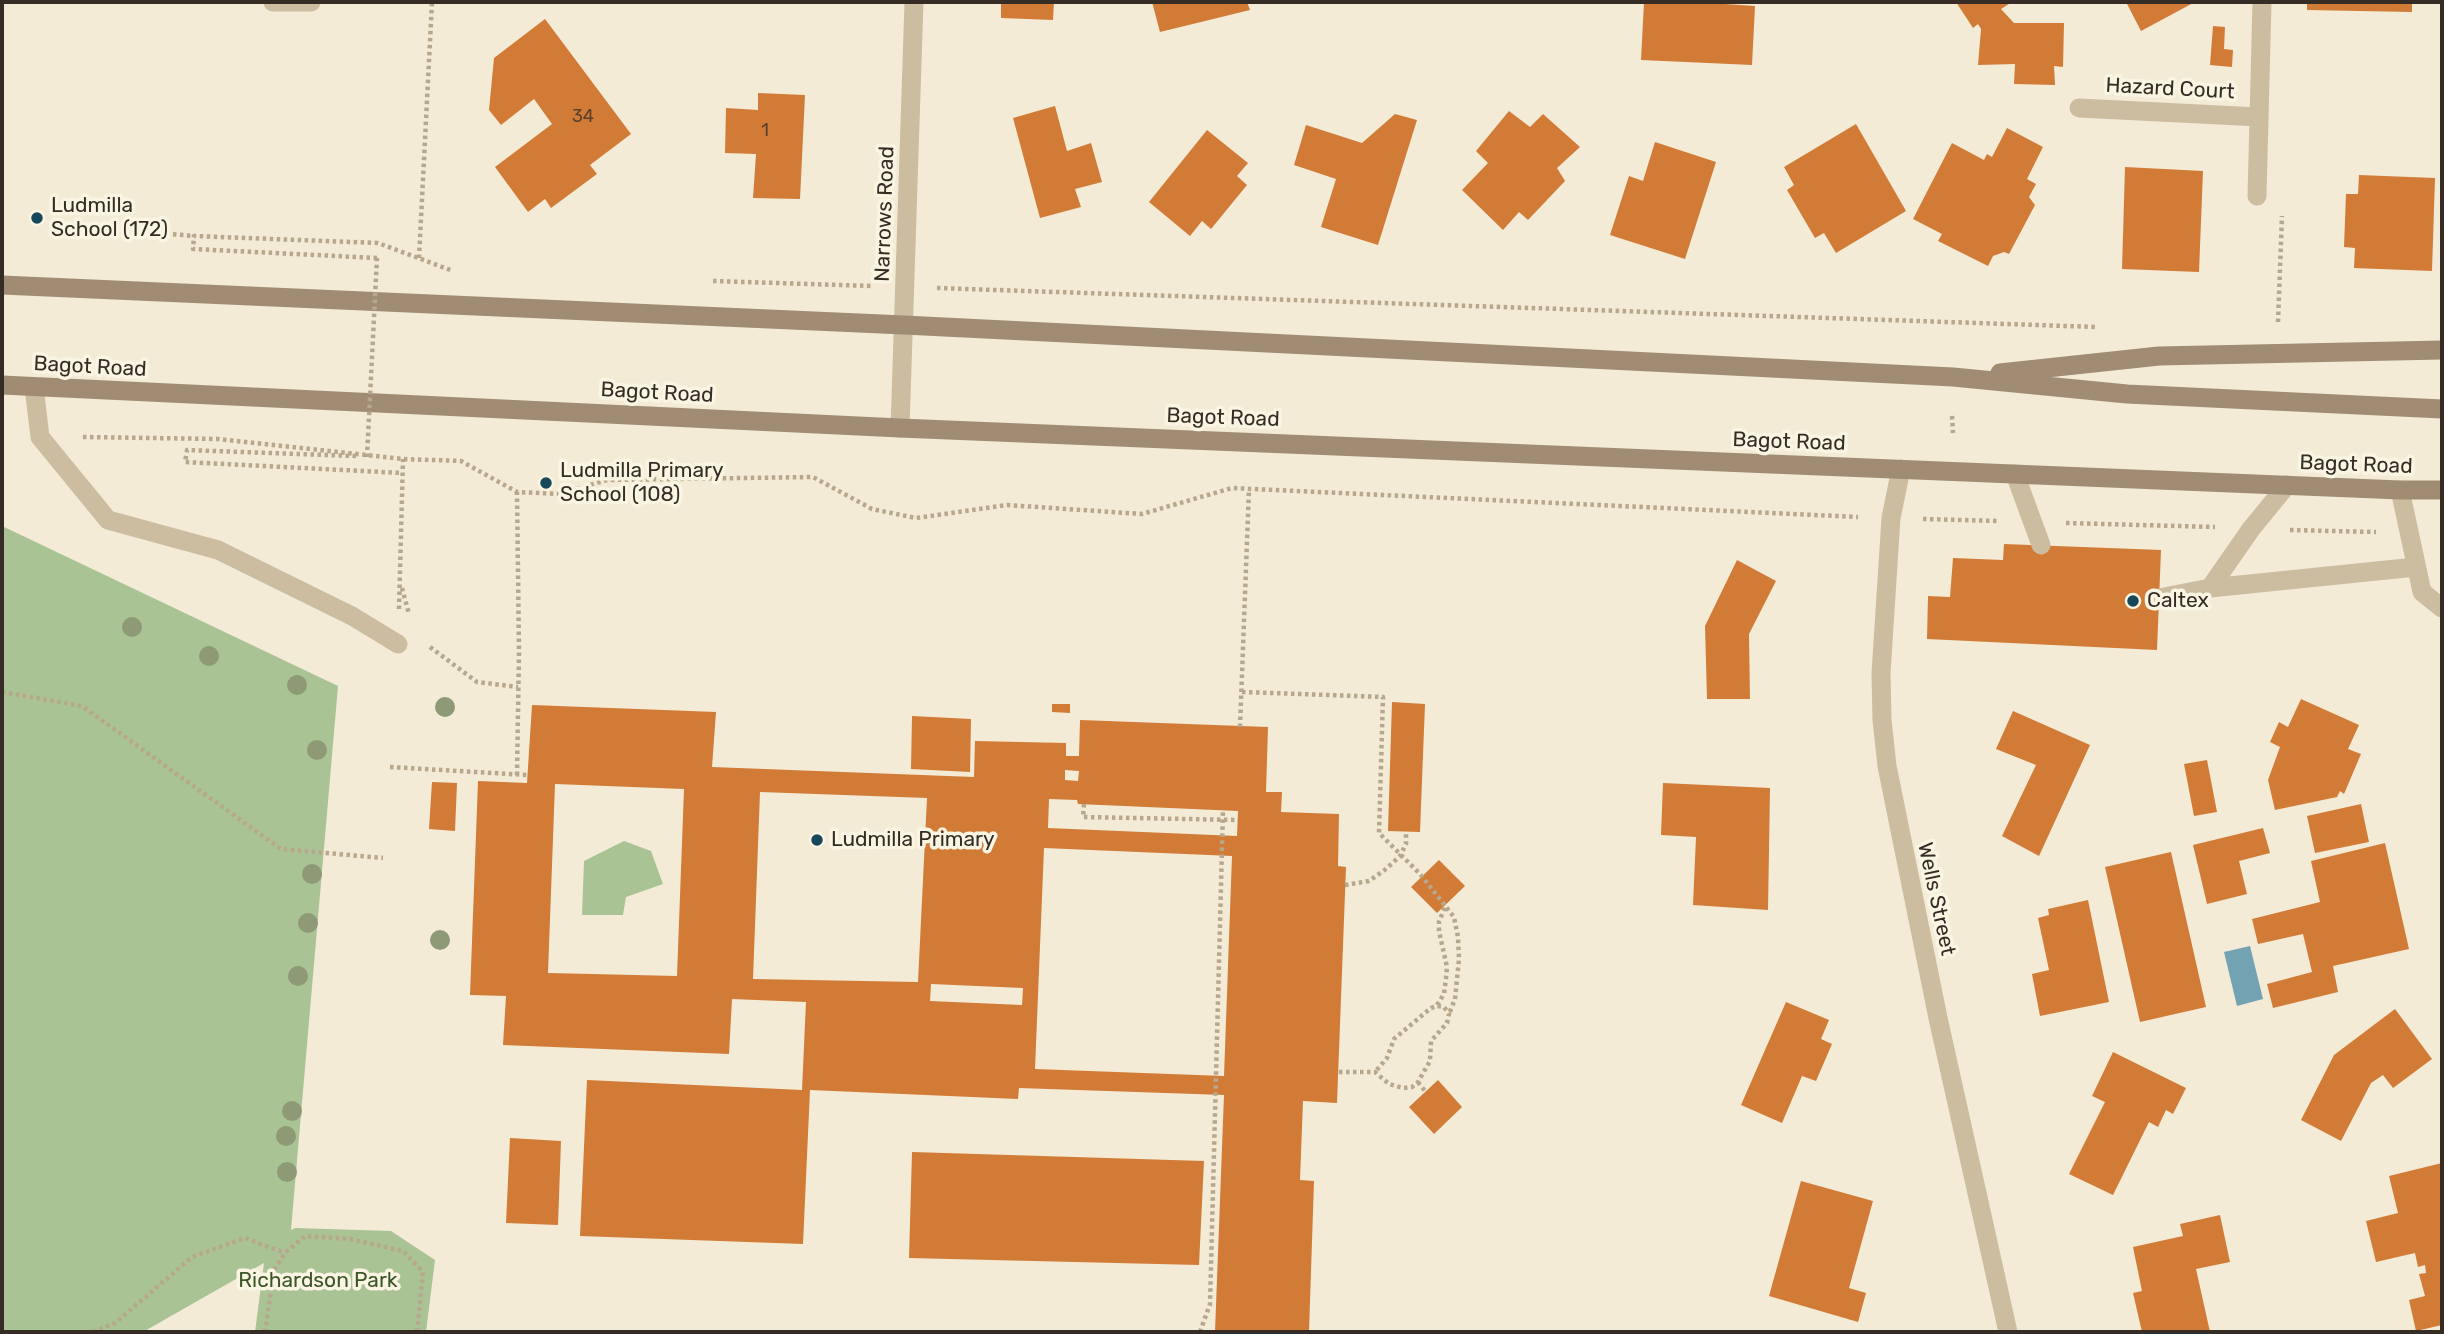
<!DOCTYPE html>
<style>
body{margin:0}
#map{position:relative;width:2444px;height:1334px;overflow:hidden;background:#f3ebd6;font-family:Rubik,sans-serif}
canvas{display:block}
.frame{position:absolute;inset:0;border:4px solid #352d25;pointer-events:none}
</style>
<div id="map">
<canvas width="2444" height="1334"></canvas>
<div class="frame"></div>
</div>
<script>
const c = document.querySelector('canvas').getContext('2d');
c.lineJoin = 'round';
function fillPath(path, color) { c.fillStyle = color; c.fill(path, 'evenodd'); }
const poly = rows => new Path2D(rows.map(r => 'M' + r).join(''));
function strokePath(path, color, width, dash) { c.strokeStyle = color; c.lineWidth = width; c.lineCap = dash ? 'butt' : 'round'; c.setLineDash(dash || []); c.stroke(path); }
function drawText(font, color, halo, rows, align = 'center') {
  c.font = font + ' Rubik,sans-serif'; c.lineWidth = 7; c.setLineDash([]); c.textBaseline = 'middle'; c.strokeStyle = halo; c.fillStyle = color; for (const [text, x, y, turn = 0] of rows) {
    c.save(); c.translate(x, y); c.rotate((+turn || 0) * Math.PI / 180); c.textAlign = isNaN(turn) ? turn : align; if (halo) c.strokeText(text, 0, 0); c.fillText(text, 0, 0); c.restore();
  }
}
const green = poly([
 [2,526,338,686,291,1230,295,1228,391,1231,435,1260,426,1332,255,1332,264,1263,143,1332,2,1332],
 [624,841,651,851,663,884,626,897,623,915,582,915,584,861]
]);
const water = poly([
 [2250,946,2263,999,2237,1006,2224,952]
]);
const building = poly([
 [1001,2,1054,2,1053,20,1001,18],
 [1152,2,1247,2,1250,10,1160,32],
 [1644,2,1696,2,1755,6,1752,65,1641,60],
 [1956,2,2012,2,2001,9,2014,23,2064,23,2063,67,2054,66,2055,85,2014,84,2015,64,1978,65,1981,29,1978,24,1973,28],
 [2126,2,2195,2,2141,31],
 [2307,2,2412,2,2412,12,2307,10],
 [545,19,631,134,590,165,597,174,551,208,545,199,528,212,495,167,552,124,534,99,501,125,489,110,494,58],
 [2213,26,2225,27,2224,49,2233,50,2232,67,2210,65],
 [758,93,805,95,800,199,753,198,756,154,725,153,726,108,758,110],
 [1055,106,1067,151,1091,143,1102,182,1075,189,1081,207,1040,218,1013,118],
 [1509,111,1530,127,1543,114,1580,147,1557,168,1565,181,1528,220,1519,212,1503,230,1462,190,1488,163,1476,151],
 [1395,114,1417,120,1378,245,1321,227,1336,179,1294,165,1306,125,1362,143],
 [1856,124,1906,211,1836,253,1824,233,1815,238,1787,190,1794,185,1784,167],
 [2007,128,2043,147,2027,179,2036,184,2029,197,2035,205,2009,254,2004,252,1993,256,1988,266,1938,241,1942,234,1913,219,1952,143,1984,160,1987,154,1992,157],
 [1207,130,1248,163,1237,176,1247,185,1211,229,1202,221,1190,236,1149,202],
 [1655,142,1716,162,1685,259,1610,235,1629,176,1643,181],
 [2125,167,2203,171,2199,272,2122,269],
 [2359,175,2435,178,2432,271,2354,268,2355,248,2344,247,2346,194,2358,194],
 [2004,544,2161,550,2157,650,1927,639,1928,596,1950,597,1953,558,2003,560],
 [1737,560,1776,581,1749,634,1750,699,1707,699,1705,626],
 [2301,699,2359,725,2348,749,2361,754,2344,794,2340,791,2337,797,2275,810,2268,780,2280,747,2270,742,2279,722,2288,727],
 [1392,702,1425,704,1420,832,1388,831],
 [1052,704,1070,704,1070,713,1052,712],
 [532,705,716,712,712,767,974,777,975,741,1066,743,1066,756,1079,756,1080,720,1268,727,1266,792,1282,792,1281,812,1339,814,1338,866,1346,867,1337,1103,1303,1101,1300,1180,1314,1181,1309,1332,1215,1332,1224,1095,1019,1088,1018,1099,810,1090,803,1244,580,1236,587,1080,802,1090,806,1002,732,999,729,1054,503,1045,506,996,470,995,478,781,527,783],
 [1065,770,1079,771,1078,781,1065,780],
 [555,784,684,789,677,976,548,973],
 [760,792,927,798,918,982,753,979],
 [1049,799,1077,800,1078,804,1238,811,1237,836,1048,828],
 [1044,848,1232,856,1224,1076,1035,1069],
 [931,984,1023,988,1022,1005,930,1001],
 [2013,711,2090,745,2039,856,2002,836,2036,765,1996,749],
 [912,716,971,719,970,772,911,769],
 [2207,760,2217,812,2194,816,2184,764],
 [432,782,457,783,455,831,429,829],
 [1663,783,1770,788,1768,910,1693,905,1696,837,1661,835],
 [2361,804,2369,842,2315,853,2307,816],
 [2263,828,2270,853,2239,861,2247,894,2207,904,2193,845],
 [2385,843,2409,949,2333,966,2338,992,2273,1008,2267,984,2312,972,2303,934,2258,944,2252,919,2320,902,2311,861],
 [2171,852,2206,1007,2140,1022,2105,867],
 [1439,860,1465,886,1437,913,1411,887],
 [2088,900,2109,1002,2040,1016,2032,974,2049,970,2038,918,2049,915,2048,909],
 [1786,1002,1829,1020,1821,1039,1832,1044,1816,1081,1802,1076,1782,1123,1741,1105],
 [2395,1009,2432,1059,2393,1088,2383,1075,2371,1083,2341,1141,2301,1120,2334,1055],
 [2113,1052,2186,1088,2173,1114,2166,1110,2158,1127,2149,1122,2113,1195,2069,1174,2105,1102,2092,1096],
 [1438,1080,1462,1107,1434,1134,1409,1107],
 [510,1138,561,1141,558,1225,506,1223],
 [912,1152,1204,1161,1199,1265,909,1258],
 [2442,1163,2442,1325,2416,1331,2409,1300,2425,1296,2419,1274,2426,1273,2425,1265,2418,1267,2415,1253,2376,1262,2366,1221,2398,1213,2389,1176],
 [1801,1181,1873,1201,1849,1288,1866,1293,1858,1322,1769,1296],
 [2220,1215,2230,1262,2196,1269,2210,1332,2142,1332,2133,1293,2142,1291,2133,1247,2183,1236,2180,1224]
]);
const path = poly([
 [159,233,194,236],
 [377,258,193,249,194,236,378,243,453,271],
 [419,258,432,2],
 [713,281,872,286],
 [937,288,2096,327],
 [2278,322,2282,216],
 [1952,416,1953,433],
 [83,437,218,439,403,459,461,461,517,492,560,494,607,480,813,477,872,509,916,518,1007,505,1142,514,1232,488,1858,517],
 [356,456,187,450,185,462,402,473],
 [1923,519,1998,521],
 [2066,523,2215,527],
 [2290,530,2376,532],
 [402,588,409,614],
 [399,609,403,459],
 [430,647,477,682,518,687],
 [2,692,82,706,281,849,383,858],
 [1242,692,1383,697,1379,833,1420,874,1454,917,1458,937,1459,959,1455,999,1449,1014],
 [1240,727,1249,489],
 [390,767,527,775],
 [517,775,519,652,517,492],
 [1084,804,1083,817,1238,820],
 [1345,885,1369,881,1386,869,1400,856,1406,844,1406,832],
 [1437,1005,1444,994,1446,978,1447,967,1439,931,1439,922,1445,907],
 [1339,1072,1375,1072,1389,1084,1403,1088,1412,1087,1418,1082,1430,1061,1431,1041,1447,1023,1449,1014,1444,1007,1437,1006,1431,1008,1394,1039,1387,1058,1375,1072],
 [1418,1082,1425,1091],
 [93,1332,115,1323,192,1257,245,1238,285,1253],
 [265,1332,274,1270,285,1253,305,1236,350,1239,403,1251,423,1272,417,1332],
 [1200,1332,1210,1304,1223,809]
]);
const service = poly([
 [2079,108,2259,117],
 [2257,196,2262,2],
 [2015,474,2041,545],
 [2210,588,2416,567],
 [2159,598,2210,588,2251,529,2287,485]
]);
const minor = poly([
 [273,2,311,2],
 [34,387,40,437,108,520,218,550,352,616,398,644],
 [900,428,914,2],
 [1901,469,1891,518,1881,673,1882,720,1887,766,1938,1018,2008,1332],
 [2400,490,2422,592,2442,608]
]);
const secondary = poly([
 [2,285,904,325,1953,377,2127,394,2442,409],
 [2000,373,2159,356,2442,350],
 [2,385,900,428,2400,490,2442,490]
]);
const pathBridge = poly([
 [367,457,377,258]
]);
const trees = [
 [132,627],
 [209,656],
 [297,685],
 [445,707],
 [317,750],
 [312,874],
 [308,923],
 [440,940],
 [298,976],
 [292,1111],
 [286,1136],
 [287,1172]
];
const markers = [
 [37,218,7,"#17485a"],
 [546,483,7,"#17485a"],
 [2133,601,7,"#17485a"],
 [817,840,7,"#17485a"]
];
const numberNames = [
 ["34",583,117],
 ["1",765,131]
];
const streetNames = [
 ["Hazard Court",2170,89,3],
 ["Narrows Road",885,214,-88],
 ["Bagot Road",90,367,3],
 ["Bagot Road",657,393,3],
 ["Bagot Road",1223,418,2],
 ["Bagot Road",1789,442,2],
 ["Bagot Road",2356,465,2],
 ["Wells Street",1936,899,78]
];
const poiNames = [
 ["Ludmilla",51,206],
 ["School (172)",51,230],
 ["Ludmilla Primary",560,471],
 ["School (108)",560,495],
 ["Caltex",2147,601],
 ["Ludmilla Primary",831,840]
];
const parkNames = [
 ["Richardson Park",318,1281]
];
fillPath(green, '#aac395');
fillPath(water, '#73a3b2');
fillPath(building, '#d17b37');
strokePath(path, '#b7a78c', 4.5, [3.5, 3.5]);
strokePath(service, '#ccbda1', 19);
strokePath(minor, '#ccbda1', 19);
strokePath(secondary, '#9f8c73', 19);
strokePath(pathBridge, '#b7a78c', 4.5, [3.5, 3.5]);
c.fillStyle = '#8e9976';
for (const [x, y] of trees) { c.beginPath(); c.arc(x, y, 10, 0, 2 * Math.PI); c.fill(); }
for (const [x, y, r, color] of markers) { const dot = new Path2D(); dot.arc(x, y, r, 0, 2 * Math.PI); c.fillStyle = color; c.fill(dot); strokePath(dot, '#faf4e3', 2.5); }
drawText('18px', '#5c402a', null, numberNames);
drawText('21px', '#352d25', '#faf4e3', streetNames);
drawText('21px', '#352d25', '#faf4e3', poiNames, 'left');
drawText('21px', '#3b5627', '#faf4e3', parkNames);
</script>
